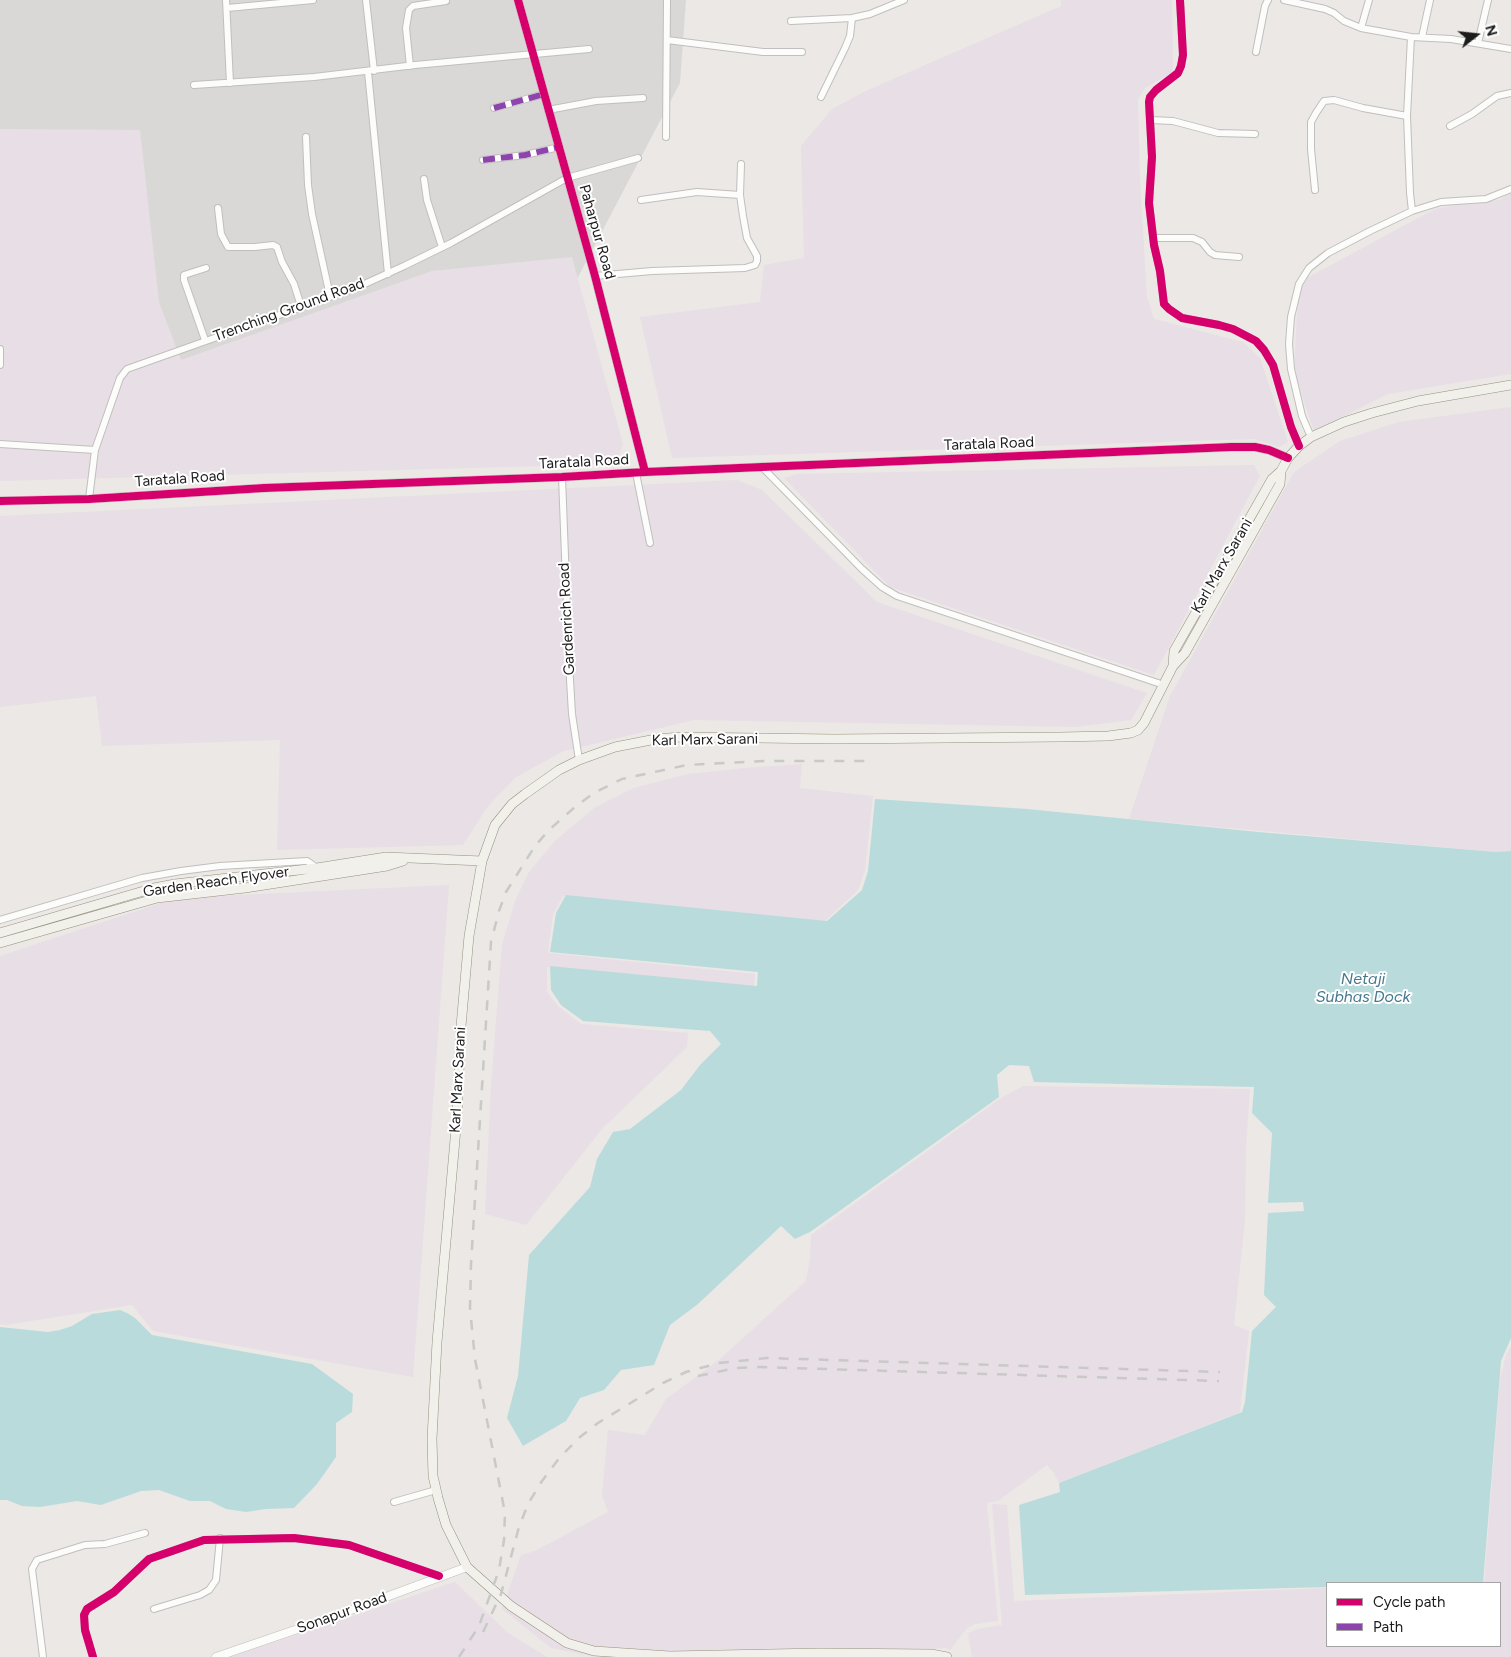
<!DOCTYPE html>
<style>
body{margin:0}
#map{position:relative;width:1511px;height:1657px;overflow:hidden;background:#ebe8e5;font-family:Figtree,sans-serif}
canvas{display:block}
.legend{position:absolute;left:1326px;top:1582px;width:175px;height:65px;box-sizing:border-box;background:#fff;border:1px solid #a4a4a4;margin:0;padding:6px 9px;list-style:none;font-size:15px;color:#1c1c1c}
.legend li{display:flex;align-items:center;gap:10px;height:25px}
.legend b{width:25px;border:1px solid #a4a4a4}
.north{position:absolute;left:1451px;top:10px;width:50px;height:50px;-webkit-text-stroke:4px #fff;paint-order:stroke;rotate:74deg;font-size:14px;font-weight:700;line-height:20px;text-align:center;color:#1c1c1c}
.north::after{content:'';display:block;margin:auto;width:18px;height:22px;background:#1c1c1c;clip-path:polygon(50% 0,100% 100%,50% 72%,0 100%)}
</style>
<div id="map">
<canvas width="1511" height="1657"></canvas>
<ul class="legend">
<li><b style="height:6px;background:#d6006c"></b>Cycle path</li>
<li><b style="height:6px;background:#8e44ad"></b>Path</li>
</ul>
<div class="north">N</div>
</div>
<script>
const c = document.querySelector('canvas').getContext('2d');
c.lineJoin = 'round';
function fillPath(path, color) { c.fillStyle = color; c.fill(path, 'evenodd'); }
const poly = rows => new Path2D(rows.map(r => 'M' + r).join(''));
function strokePath(path, color, width, dash) { c.strokeStyle = color; c.lineWidth = width; c.lineCap = dash ? 'butt' : 'round'; c.setLineDash(dash || []); c.stroke(path); }
function drawText(font, color, halo, rows, align = 'center') {
  c.font = font + ' Figtree,sans-serif'; c.lineWidth = 4; c.setLineDash([]); c.textBaseline = 'middle'; c.strokeStyle = halo; c.fillStyle = color; for (const [text, x, y, turn = 0] of rows) {
    c.save(); c.translate(x, y); c.rotate((+turn || 0) * Math.PI / 180); c.textAlign = isNaN(turn) ? turn : align; if (halo) c.strokeText(text, 0, 0); c.fillText(text, 0, 0); c.restore();
  }
}
const residential = poly([
 [0,0,686,0,680,83,576,281,0,422]
]);
const industrial = poly([
 [1061,0,1172,0,1173,72,1145,88,1138,99,1140,180,1147,297,1154,319,1243,342,1260,358,1288,442,1279,447,1254,439,672,458,640,317,760,302,764,265,804,258,801,146,832,109,868,90,1061,6],
 [0,129,140,130,159,302,181,360,432,271,572,257,623,444,616,464,0,481],
 [1511,192,1511,374,1388,394,1314,431,1294,371,1298,295,1307,278,1435,209,1465,203,1500,200],
 [1511,407,1511,851,1496,852,1129,819,1170,696,1294,472,1340,441,1399,422],
 [1254,465,1260,476,1154,675,890,587,784,478,797,474],
 [737,480,762,490,877,602,1147,693,1131,720,1075,727,694,720,564,751,516,777,488,806,463,845,277,850,280,740,102,746,96,696,0,707,0,516],
 [802,764,800,788,873,796,865,870,858,890,825,921,563,896,553,914,548,953,755,974,754,986,547,967,547,992,559,1007,581,1024,688,1033,687,1047,602,1129,526,1225,485,1214,491,1086,502,945,515,901,529,872,556,840,594,808,634,788,688,774,744,768],
 [449,885,413,1377,153,1331,132,1305,6,1325,0,1324,0,956,176,898],
 [1023,1086,1250,1089,1246,1148,1245,1220,1234,1325,1249,1331,1240,1412,1059,1483,1054,1473,1047,1465,998,1501,987,1503,998,1621,975,1624,967,1628,950,1650,946,1648,803,1657,596,1657,551,1648,502,1609,521,1555,535,1551,608,1512,602,1496,608,1430,645,1435,666,1399,720,1359,806,1281,810,1259,811,1235,1001,1098],
 [1511,1346,1511,1657,972,1657,968,1633,978,1629,1002,1625,992,1504,1007,1505,1014,1601,1327,1588,1327,1646,1500,1646,1500,1583,1484,1583,1500,1380,1506,1355],
 [455,1582,508,1633,547,1657,230,1657]
]);
const water = poly([
 [875,799,1027,809,1258,832,1496,852,1511,851,1511,1338,1501,1361,1483,1583,1327,1583,1327,1587,1025,1595,1019,1505,1060,1492,1059,1483,1242,1412,1245,1402,1252,1331,1276,1307,1264,1295,1268,1213,1304,1211,1303,1202,1268,1203,1272,1133,1252,1113,1254,1087,1034,1082,1029,1066,1009,1065,997,1075,999,1097,810,1232,795,1239,781,1226,698,1304,670,1325,654,1365,621,1370,604,1390,580,1398,566,1421,523,1446,507,1418,518,1376,529,1255,590,1187,597,1159,613,1132,630,1129,681,1090,700,1065,721,1044,710,1031,583,1021,561,1005,551,990,550,966,757,986,758,972,550,952,556,913,566,895,827,921,862,890,868,871],
 [120,1310,127,1313,135,1318,152,1335,312,1364,353,1394,352,1412,336,1423,336,1457,317,1484,294,1508,266,1509,246,1512,226,1509,210,1501,190,1501,159,1490,141,1491,101,1505,77,1501,40,1507,22,1506,7,1500,0,1500,0,1327,48,1332,60,1330,72,1326,92,1314]
]);
const minor = poly([
 [226,0,230,83],
 [366,0,374,71],
 [1180,0,1183,55,1181,66,1178,73,1156,90,1150,97,1149,102,1152,157,1149,203,1154,245,1160,271,1164,304,1169,309,1182,318,1219,325,1233,329,1256,341,1264,350,1273,365,1291,427,1299,446],
 [1284,0,1325,9,1334,13,1344,21,1361,28,1411,37,1451,39,1511,49],
 [227,8,313,0],
 [791,21,852,18,870,14,904,0],
 [1361,28,1369,0],
 [1411,37,1407,116,1410,193,1412,211],
 [1422,37,1430,0],
 [667,40,763,52,802,52],
 [1478,43,1488,0],
 [1256,52,1265,6,1268,0],
 [410,66,406,28,409,10,413,6,446,1],
 [368,72,388,274],
 [194,85,314,77,415,65,589,49],
 [821,97,845,48,850,36,852,18],
 [494,108,544,94],
 [548,110,596,101,643,98],
 [1150,120,1173,121,1218,133,1255,134],
 [1450,126,1472,114,1497,96,1511,93],
 [306,137,308,185,312,214,330,296],
 [666,137,667,0],
 [483,160,525,155,559,147],
 [424,179,427,200,442,247],
 [1315,190,1311,149,1311,122,1316,113,1324,101,1334,100,1363,108,1407,116],
 [641,200,697,192,740,195],
 [218,208,221,234,228,247,255,247,273,245,277,247,282,262,294,284,301,306],
 [1153,238,1193,238,1202,242,1210,252,1215,255,1239,257],
 [595,276,652,271,745,268,755,265,757,261,757,256,747,238,743,216,740,195,741,164],
 [205,340,184,280,184,275,206,268],
 [0,349,0,365],
 [1311,437,1302,416,1291,369,1289,344,1291,317,1299,284,1309,268,1328,253,1370,231,1412,211,1441,202,1486,199,1511,189],
 [0,444,95,450],
 [762,467,862,569,882,587,897,596,1164,685],
 [636,473,650,543],
 [562,477,569,662,572,714,579,760],
 [89,499,95,450,120,378,127,369,358,287,404,266,451,243,567,178,638,158],
 [0,920,142,878,181,871,220,866,307,861,317,868],
 [394,1502,436,1490],
 [154,1609,200,1595,209,1590,216,1580,220,1538],
 [43,1657,32,1569,37,1560,85,1545,105,1544,145,1533],
 [93,1657,85,1630,84,1615,87,1609,114,1592,149,1559,204,1540,294,1538,349,1545,439,1576]
]);
const tertiary = poly([
 [518,0,595,276,645,472],
 [0,501,89,499,264,488,562,477,645,472,1231,447,1255,447,1269,450,1288,458],
 [216,1657,324,1620,467,1567]
]);
const secondary = poly([
 [1173,666,1185,653,1280,484,1281,471],
 [0,933,154,888,175,884,317,868,386,857,482,861],
 [0,943,157,898,245,888,387,866,403,861],
 [947,1657,931,1654,820,1653,670,1656,594,1651,567,1643,511,1606,467,1567,446,1525,438,1498,433,1476,432,1439,437,1342,457,1117,461,1026,469,936,482,861,495,825,512,804,525,794,559,770,579,760,615,747,656,739,681,737,834,739,1060,737,1108,736,1131,733,1138,730,1144,723,1173,666,1174,651,1272,479,1281,471,1288,458,1299,446,1311,437,1344,422,1372,413,1418,401,1511,385]
]);
const rail = poly([
 [698,1376,736,1368,758,1367,1219,1381],
 [483,1632,501,1594,519,1527,528,1504,542,1481,560,1457,580,1437,598,1423,663,1383,686,1372,719,1363,767,1358,1220,1372],
 [459,1657,479,1626,499,1570,504,1540,505,1513,475,1359,470,1308,471,1264,491,942,499,911,506,892,535,846,549,830,575,807,594,793,622,779,687,765,766,761,870,761]
]);
const quiet = poly([
 [494,108,544,94],
 [483,160,525,155,559,147]
]);
const cycleway = poly([
 [518,0,595,276,645,472],
 [1180,0,1183,55,1181,66,1178,73,1156,90,1150,97,1149,102,1152,157,1149,203,1154,245,1160,271,1164,304,1169,309,1182,318,1219,325,1233,329,1256,341,1264,350,1273,365,1291,427,1299,446],
 [0,501,89,499,264,488,562,477,645,472,1231,447,1255,447,1269,450,1288,458],
 [93,1657,85,1630,84,1615,87,1609,114,1592,149,1559,204,1540,294,1538,349,1545,439,1576]
]);
const streetNames = [
 ["Paharpur Road",597,232,74],
 ["Trenching Ground Road",289,310,-20],
 ["Taratala Road",989,444,-2],
 ["Taratala Road",584,462,-3],
 ["Taratala Road",180,479,-4],
 ["Karl Marx Sarani",1222,566,-60],
 ["Gardenrich Road",567,619,-93],
 ["Karl Marx Sarani",705,740,-1],
 ["Garden Reach Flyover",216,882,-8],
 ["Karl Marx Sarani",458,1080,-87],
 ["Sonapur Road",342,1613,-20]
];
const waterNames = [
 ["Netaji",1363,979],
 ["Subhas Dock",1363,997]
];
fillPath(residential, '#dad8d7');
fillPath(industrial, '#e8dee6');
fillPath(water, '#badbdc');
strokePath(minor, '#c0bfbd', 8);
strokePath(tertiary, '#c0bfbd', 9);
strokePath(secondary, '#94917e', 10);
strokePath(minor, '#fcfcfb', 6);
strokePath(tertiary, '#fcfcfb', 8);
strokePath(secondary, '#f2f0ea', 9);
strokePath(rail, '#c9c9c8', 2.5, [10, 10]);
strokePath(quiet, '#8e44ad', 6, [12, 6]);
strokePath(cycleway, '#d6006c', 8);
drawText('15px', '#1c1c1c', '#fff', streetNames);
drawText('italic 16px', '#46788f', '#fff', waterNames);
</script>
